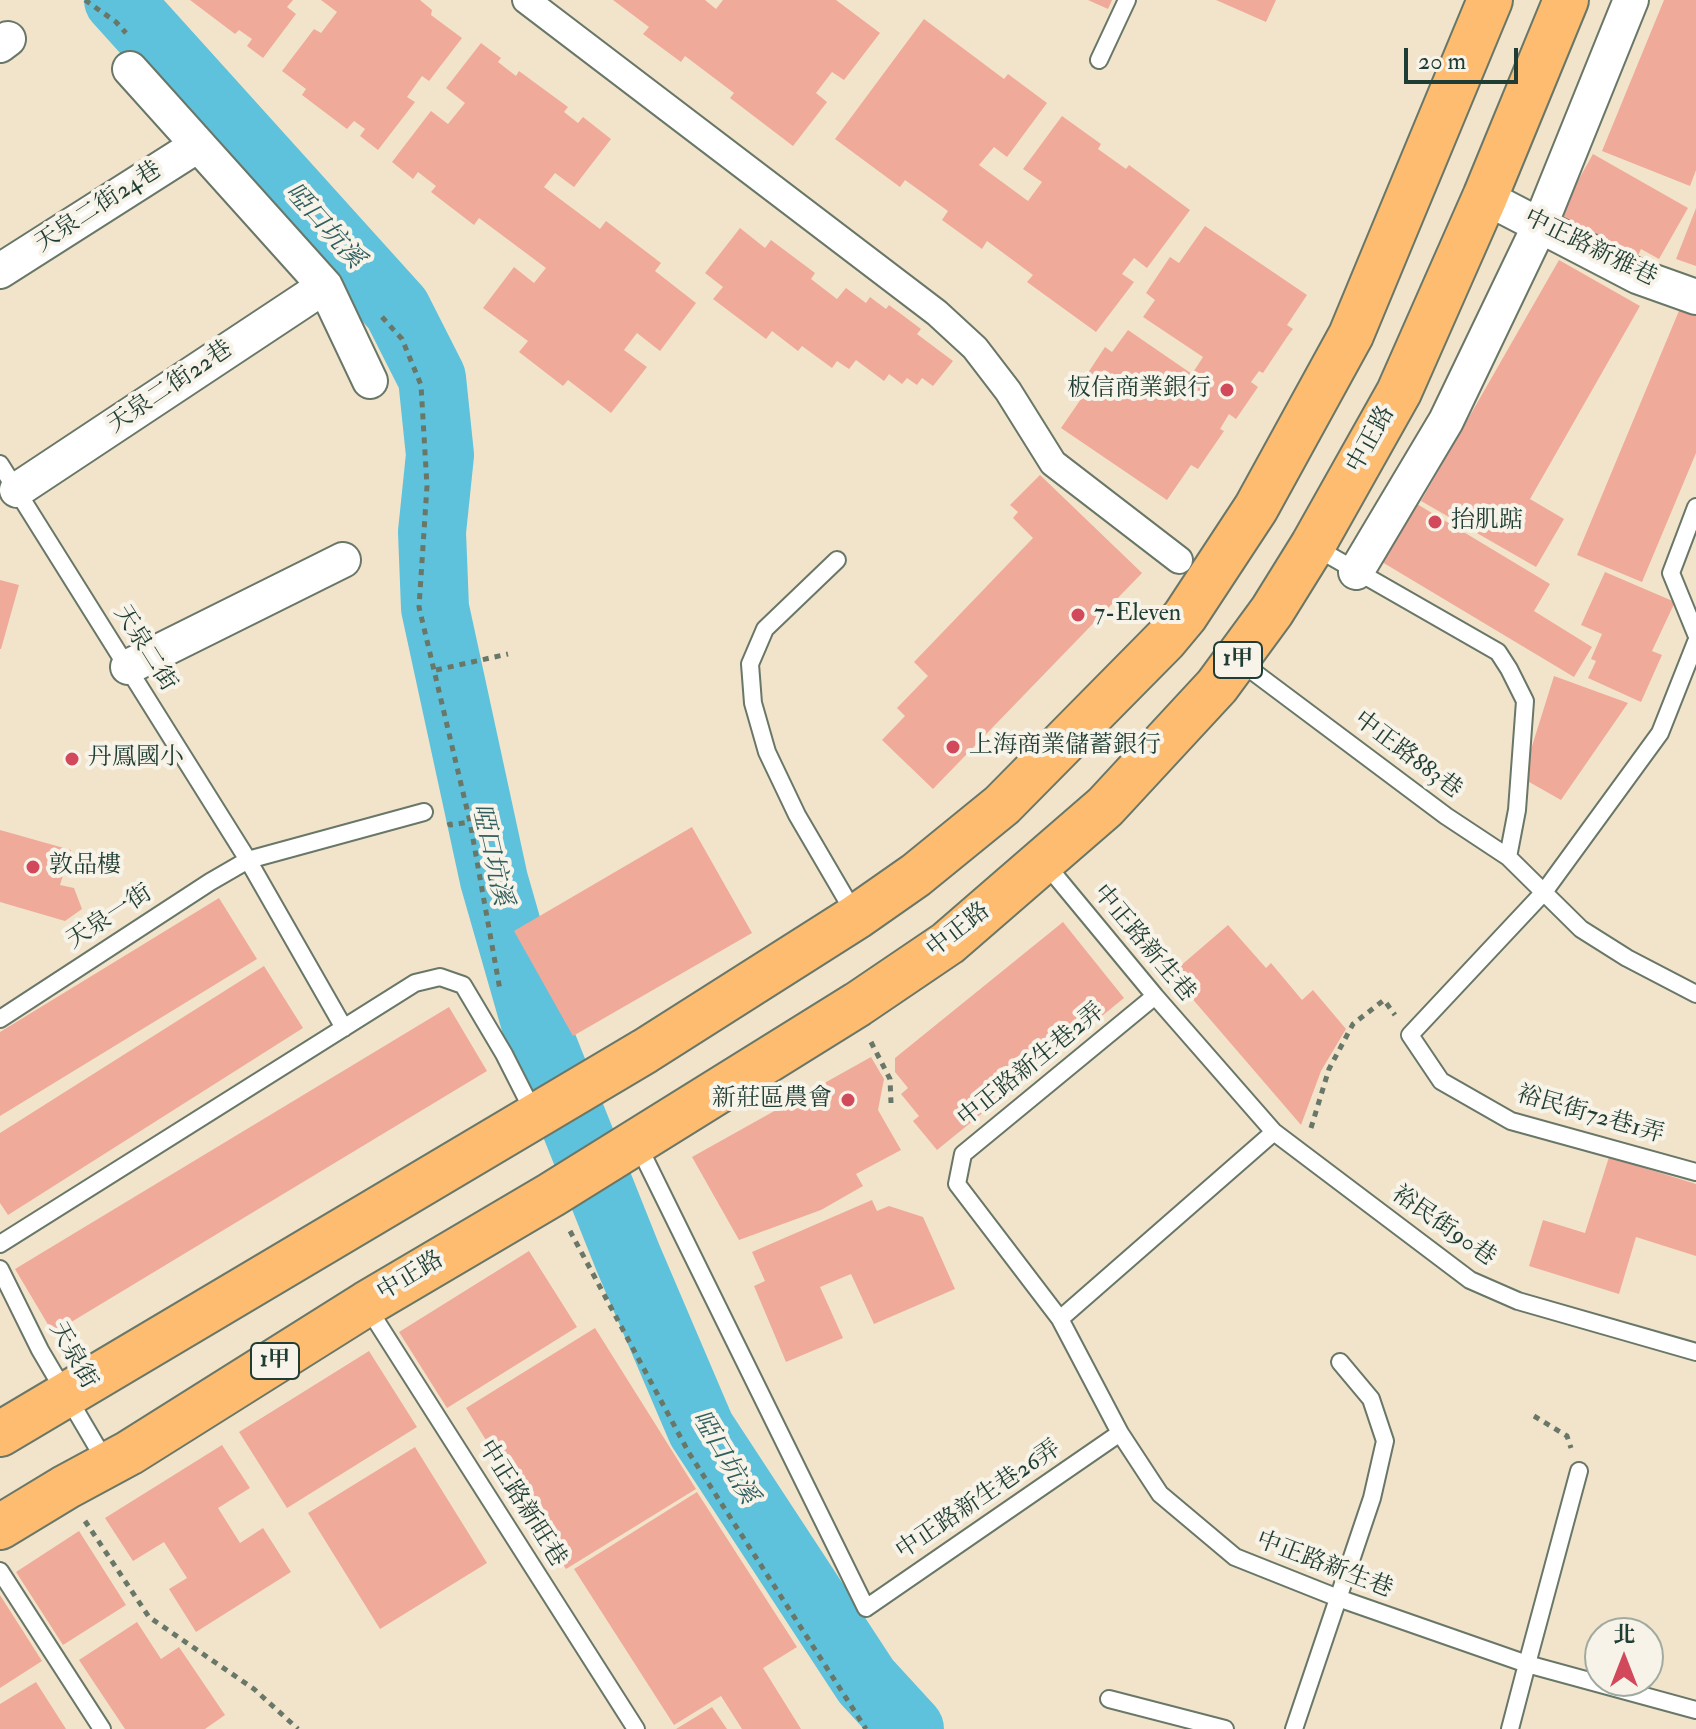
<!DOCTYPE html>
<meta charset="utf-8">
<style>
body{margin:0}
#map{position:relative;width:1696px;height:1729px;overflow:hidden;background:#f2e4ca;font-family:"IM FELL Double Pica","Noto Serif TC",serif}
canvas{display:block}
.north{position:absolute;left:1584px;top:1617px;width:80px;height:80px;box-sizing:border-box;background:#f7f3e8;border:2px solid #a1aaa0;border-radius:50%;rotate:0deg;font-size:22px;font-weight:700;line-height:32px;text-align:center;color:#1f3d34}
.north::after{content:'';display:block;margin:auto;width:28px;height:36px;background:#d1495b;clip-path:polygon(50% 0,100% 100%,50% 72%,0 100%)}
.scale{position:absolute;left:1404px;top:48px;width:114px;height:36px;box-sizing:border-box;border:4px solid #1f3d34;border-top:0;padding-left:10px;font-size:24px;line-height:28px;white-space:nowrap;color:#1f3d34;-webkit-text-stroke:6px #f7f3e8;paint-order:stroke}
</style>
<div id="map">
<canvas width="1696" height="1729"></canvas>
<div class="north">北</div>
<div class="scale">20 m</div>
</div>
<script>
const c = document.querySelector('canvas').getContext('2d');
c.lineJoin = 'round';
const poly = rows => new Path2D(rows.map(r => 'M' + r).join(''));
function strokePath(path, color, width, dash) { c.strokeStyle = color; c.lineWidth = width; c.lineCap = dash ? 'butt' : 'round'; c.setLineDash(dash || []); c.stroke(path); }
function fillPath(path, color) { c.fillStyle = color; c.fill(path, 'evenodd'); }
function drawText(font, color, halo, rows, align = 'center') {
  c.font = font + ' "IM FELL Double Pica","Noto Serif TC",serif'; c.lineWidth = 8; c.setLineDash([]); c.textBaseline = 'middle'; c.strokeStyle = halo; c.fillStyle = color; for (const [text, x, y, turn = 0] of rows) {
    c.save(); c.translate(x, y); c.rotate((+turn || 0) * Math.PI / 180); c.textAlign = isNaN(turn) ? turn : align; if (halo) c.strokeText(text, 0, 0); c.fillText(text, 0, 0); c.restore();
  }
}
const river = poly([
 [118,0,397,309,432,378,440,455,432,532,435,608,494,880,537,1030,628,1258,701,1429,866,1681,910,1729]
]);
const building = poly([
 [190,0,293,0,287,7,296,14,263,58,247,46,252,39,239,30,235,34],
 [321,0,420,0,432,10,431,15,462,38,429,81,422,76,407,97,415,102,378,150,360,136,365,129,354,121,347,129,302,95,306,89,282,71,314,29,321,33,337,12],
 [613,0,705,0,716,9,723,0,836,0,880,33,844,80,832,72,816,93,827,102,793,146,730,98,734,93,685,56,681,62,643,34,649,27],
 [1088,0,1112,0,1108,9],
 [1216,0,1276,0,1266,22],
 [1664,0,1696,0,1696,170,1690,186,1602,151],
 [924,19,1004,79,1008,74,1047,103,1007,157,994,147,979,165,1028,201,1042,182,1023,169,1062,116,1101,144,1098,149,1126,169,1129,165,1190,210,1147,268,1134,258,1122,274,1134,282,1096,332,1027,282,1033,275,987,241,982,249,942,220,948,211,905,180,900,187,835,139],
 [481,43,501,58,498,62,516,76,519,71,568,107,564,112,578,123,583,117,611,139,574,187,555,173,544,187,600,229,606,221,661,263,655,271,696,303,660,351,637,333,624,350,647,367,611,413,568,380,563,386,519,352,528,341,483,308,514,267,534,283,546,268,479,218,474,225,431,192,436,186,418,172,413,179,392,162,431,111,448,124,465,103,446,88],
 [1593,154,1688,208,1659,259,1641,249,1635,262,1557,218],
 [1696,208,1696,266,1676,259],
 [1205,226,1307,295,1287,325,1293,329,1287,337,1263,373,1259,371,1251,382,1258,387,1236,419,1229,414,1220,429,1224,431,1198,469,1191,465,1167,500,1061,428,1083,396,1076,391,1105,347,1112,352,1128,330,1192,374,1203,357,1143,317,1155,300,1146,293,1170,257,1179,263],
 [740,228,765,248,771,240,815,273,811,279,837,299,846,288,866,303,870,297,886,309,889,305,921,329,917,334,953,361,933,386,922,378,917,385,907,378,902,384,889,374,884,381,856,360,849,369,837,361,832,368,802,346,798,351,772,331,766,339,713,299,723,287,705,273],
 [1559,260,1640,306,1530,499,1564,519,1536,567,1421,501],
 [1681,306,1696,313,1696,453,1642,582,1577,555],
 [1040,475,1142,573,933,789,882,740,905,716,897,708,928,676,914,662,1033,538,1013,518,1018,512,1010,505],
 [1417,504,1550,584,1534,611,1592,647,1574,677,1382,562],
 [1605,572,1675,602,1652,651,1662,655,1641,702,1588,678,1596,661,1591,659,1602,634,1581,625],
 [0,580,19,585,1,649,0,649],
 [1554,676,1628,703,1561,800,1522,778],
 [692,827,752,933,573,1036,514,931],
 [0,830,71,850,60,885,74,888,82,909,65,921,0,902],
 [219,898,257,959,0,1116,0,1032],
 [1063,922,1124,998,937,1150,913,1121,919,1116,901,1094,908,1088,895,1072,895,1058],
 [1228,925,1266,968,1271,963,1302,1000,1313,990,1346,1029,1321,1071,1301,1125,1171,974],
 [264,966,303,1028,8,1215,0,1203,0,1133],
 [449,1007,487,1071,53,1333,15,1269],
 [871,1057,884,1079,878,1110,901,1150,856,1174,863,1186,821,1210,739,1240,692,1157],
 [1609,1157,1696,1184,1696,1256,1636,1237,1619,1294,1529,1266,1543,1220,1585,1233],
 [872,1200,877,1211,889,1206,923,1217,955,1289,874,1324,851,1274,820,1287,843,1338,786,1362,754,1286,765,1281,752,1252],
 [529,1251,577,1327,447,1408,399,1332],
 [595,1328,696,1489,566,1569,466,1408],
 [369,1351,417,1427,287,1508,239,1432],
 [222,1445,250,1488,218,1508,240,1543,263,1528,291,1572,196,1632,169,1589,187,1578,164,1542,133,1561,105,1518],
 [415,1447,487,1563,380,1629,308,1513],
 [697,1492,797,1647,763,1668,801,1729,742,1729,721,1696,674,1725,574,1569],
 [79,1531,126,1605,63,1645,16,1572],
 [0,1595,42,1661,0,1688],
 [137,1622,161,1659,179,1647,225,1715,205,1729,125,1729,79,1660],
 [36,1682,66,1729,0,1729,0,1704],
 [712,1707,727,1729,676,1729]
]);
const path = poly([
 [85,0,116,22,126,33],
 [382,317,402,339,421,385,427,486,419,607,470,822,500,990],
 [436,670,508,654],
 [449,822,450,825,470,822],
 [871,1042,890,1079,891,1103],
 [1311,1128,1329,1069,1353,1024,1384,1000,1395,1015],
 [570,1231,689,1453,866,1729],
 [1534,1416,1567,1436,1571,1448],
 [85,1521,149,1617,254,1689,298,1729]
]);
const service = poly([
 [1099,60,1127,0],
 [0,464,248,860,344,1028],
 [1696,507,1671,573,1696,634],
 [1313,546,1498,652,1509,669,1525,701,1517,810,1508,857],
 [837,560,765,629,750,664,753,703,767,752,797,815,856,916],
 [1696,642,1660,733,1544,892,1410,1035,1441,1081,1511,1121,1696,1172],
 [1239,661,1446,816,1508,857,1581,929,1627,958,1696,994],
 [1044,862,1155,996,1274,1132,1060,1319],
 [1155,996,963,1154,957,1184,1060,1319,1120,1433,1160,1494,1235,1557,1338,1598,1527,1664,1510,1729],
 [0,1019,210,882,248,860,424,812],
 [1274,1132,1470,1280,1518,1301,1696,1352],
 [637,1143,866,1608,1120,1433],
 [0,1244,415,983,440,977,463,985,504,1054,535,1115],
 [0,1269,40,1350,107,1464],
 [366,1305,636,1729],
 [1579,1471,1527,1664,1696,1710],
 [0,1571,102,1729],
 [1109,1699,1225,1729],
 [1294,1729,1372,1498,1385,1441,1371,1399,1340,1362]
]);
const pedestrian = poly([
 [526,0,937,313,975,348,1008,391,1053,463,1179,560]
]);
const minor = poly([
 [0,45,8,39],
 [130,69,325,286,370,381],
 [1485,197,1637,276,1696,297],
 [0,271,198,145],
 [17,490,325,286],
 [1356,572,1446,421,1540,225,1631,0],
 [128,667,343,560]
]);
const primary = poly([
 [0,1434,645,1051,856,917,916,875,1002,805,1165,640,1185,616,1256,508,1351,335,1490,0],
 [0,1527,66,1487,129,1453,366,1304,551,1195,858,1004,948,943,1105,807,1217,686,1272,611,1313,545,1399,392,1485,197,1566,0]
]);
const markers = [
 [1227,390,8,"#d1495b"],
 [1435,522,8,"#d1495b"],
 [1078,615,8,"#d1495b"],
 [953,747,8,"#d1495b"],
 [72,759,8,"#d1495b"],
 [33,867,8,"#d1495b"],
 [848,1100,8,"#d1495b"]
];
const shields = [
 [1238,660,48],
 [275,1361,48]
];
const shieldNames = [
 ["1甲",1238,660],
 ["1甲",275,1361]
];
const streetNames = [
 ["天泉二街24巷",99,208,-33],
 ["中正路新雅巷",1590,249,26],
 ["天泉二街22巷",171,388,-34],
 ["中正路",1372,440,-61],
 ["天泉二街",144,649,58],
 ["中正路883巷",1407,756,37],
 ["天泉一街",110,918,-33],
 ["中正路",959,931,-38],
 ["中正路新生巷",1143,944,50],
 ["中正路新生巷2弄",1032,1066,-39],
 ["裕民街72巷1弄",1590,1116,16],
 ["裕民街90巷",1443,1227,35],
 ["中正路",411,1277,-31],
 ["天泉街",72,1356,61],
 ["中正路新生巷26弄",979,1501,-34],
 ["中正路新旺巷",521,1504,58],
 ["中正路新生巷",1324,1566,21]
];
const poiNames = [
 ["板信商業銀行",1211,390,"right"],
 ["抬肌踮",1451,522],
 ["7-Eleven",1094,615],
 ["上海商業儲蓄銀行",969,747],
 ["丹鳳國小",88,759],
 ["敦品樓",49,867],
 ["新莊區農會",832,1100,"right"]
];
const waterNames = [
 ["啞口坑溪",323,227,48],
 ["啞口坑溪",490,855,77],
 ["啞口坑溪",723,1458,59]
];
strokePath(river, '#5ec2dc', 68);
fillPath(building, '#f0aa9a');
strokePath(service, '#697768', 20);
strokePath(pedestrian, '#697768', 30);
strokePath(minor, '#697768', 38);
strokePath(primary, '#697768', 48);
strokePath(path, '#697768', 5, [6, 6]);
strokePath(service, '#fff', 16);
strokePath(pedestrian, '#fff', 26);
strokePath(minor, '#fff', 34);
strokePath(primary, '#fdbc70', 44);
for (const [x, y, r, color] of markers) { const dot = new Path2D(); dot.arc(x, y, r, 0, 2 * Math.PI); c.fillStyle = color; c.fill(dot); strokePath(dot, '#f7f3e8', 3); }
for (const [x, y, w] of shields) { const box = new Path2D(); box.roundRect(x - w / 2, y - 18, w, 36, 6); c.fillStyle = '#f7f3e8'; c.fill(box); strokePath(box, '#1f3d34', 2); }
drawText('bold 22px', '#1f3d34', null, shieldNames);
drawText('24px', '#1f3d34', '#f7f3e8', streetNames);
drawText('24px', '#1f3d34', '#f7f3e8', poiNames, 'left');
drawText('italic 26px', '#2f5e5e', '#f7f3e8', waterNames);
</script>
